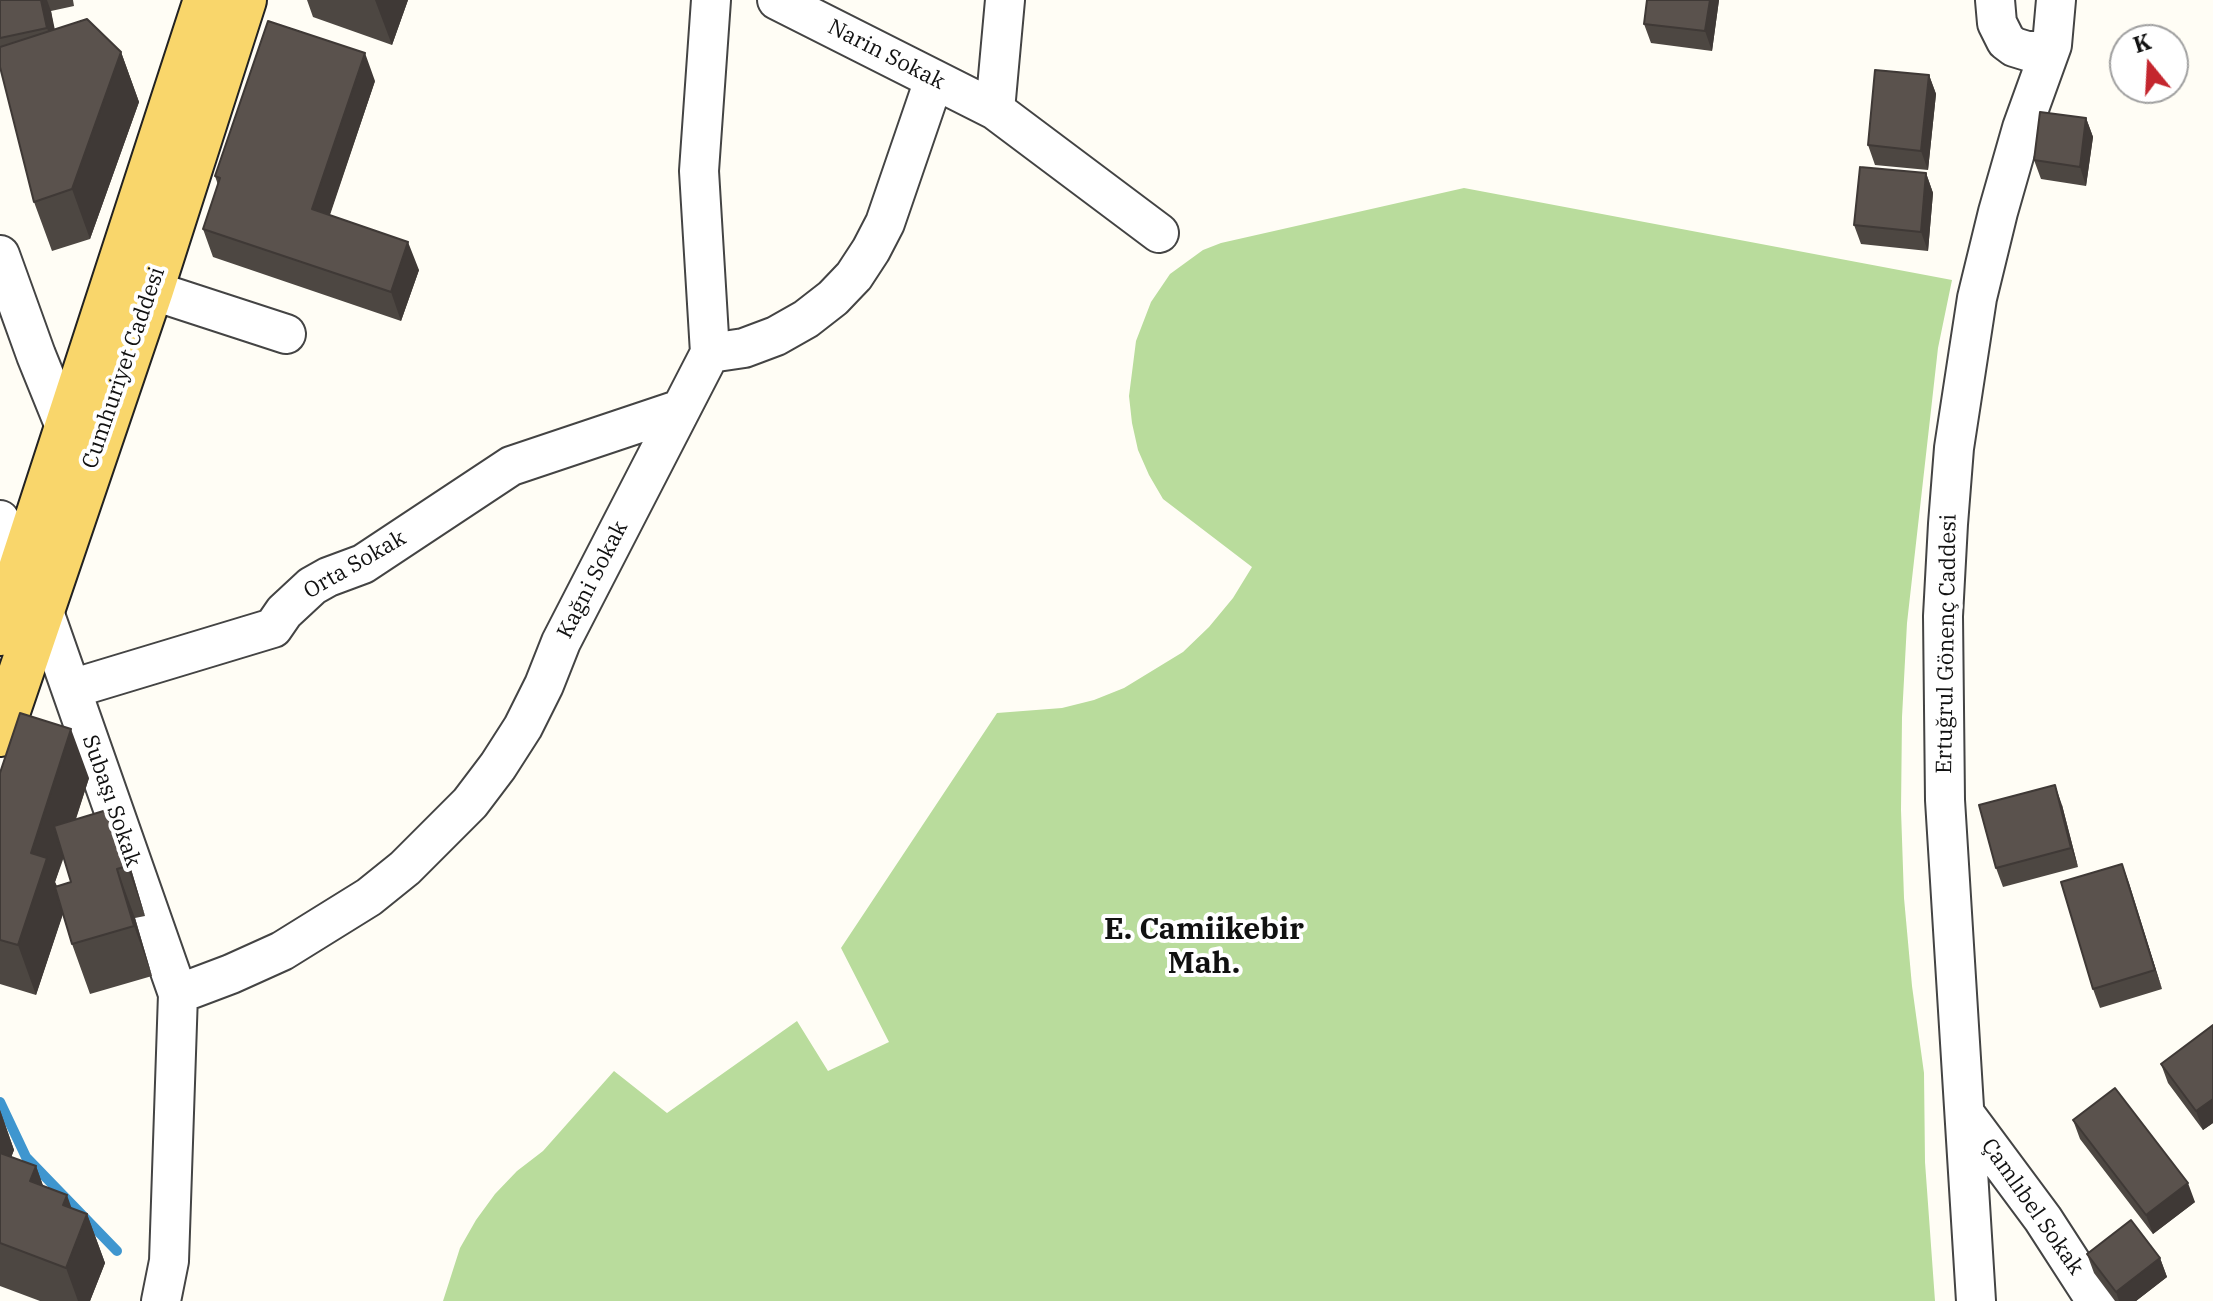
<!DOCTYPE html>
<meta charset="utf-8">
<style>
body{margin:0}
#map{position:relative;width:2213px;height:1301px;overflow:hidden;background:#fffdf5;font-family:"IBM Plex Serif",serif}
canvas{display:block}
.north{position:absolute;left:2109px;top:24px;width:80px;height:80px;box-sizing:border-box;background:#fff;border:2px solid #a0a0a0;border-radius:50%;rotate:342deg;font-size:22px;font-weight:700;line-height:32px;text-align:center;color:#111}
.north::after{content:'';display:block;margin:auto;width:28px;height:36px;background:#c4262e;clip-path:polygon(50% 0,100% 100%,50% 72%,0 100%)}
</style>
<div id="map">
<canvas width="2213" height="1301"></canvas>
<div class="north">K</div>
</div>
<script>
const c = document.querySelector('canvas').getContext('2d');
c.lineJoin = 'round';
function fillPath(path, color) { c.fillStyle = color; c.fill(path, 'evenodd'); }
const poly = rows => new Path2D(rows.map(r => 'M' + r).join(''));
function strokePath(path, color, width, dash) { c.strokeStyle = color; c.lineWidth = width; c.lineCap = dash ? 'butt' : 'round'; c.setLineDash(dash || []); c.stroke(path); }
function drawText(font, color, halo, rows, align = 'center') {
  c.font = font + ' "IBM Plex Serif",serif'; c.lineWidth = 8; c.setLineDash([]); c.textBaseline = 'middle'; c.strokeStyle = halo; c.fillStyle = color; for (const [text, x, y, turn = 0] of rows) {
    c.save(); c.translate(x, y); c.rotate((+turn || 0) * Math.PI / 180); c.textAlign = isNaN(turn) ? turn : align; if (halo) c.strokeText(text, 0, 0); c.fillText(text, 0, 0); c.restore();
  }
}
const forest = poly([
 [1464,188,1952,280,1938,348,1907,623,1902,717,1901,810,1904,898,1912,986,1924,1073,1925,1162,1935,1301,443,1301,460,1248,476,1220,495,1194,517,1171,543,1151,614,1071,667,1113,797,1021,828,1071,889,1042,841,948,997,713,1062,708,1094,700,1124,688,1183,652,1209,627,1233,598,1252,567,1163,499,1149,475,1138,450,1132,423,1129,396,1136,341,1151,302,1170,274,1203,250,1221,243]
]);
const stream = poly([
 [0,1102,26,1157,117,1251]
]);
const minor = poly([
 [777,0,995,110,1159,233],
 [1995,0,1997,23,2006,41,2014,47,2027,51,2040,51,2052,45],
 [995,110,1005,0],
 [0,255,36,355,66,429],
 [151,290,286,334],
 [710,353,744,348,776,336,806,319,833,298,854,276,871,250,885,223,934,80],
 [0,520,22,566],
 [43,609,178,994,169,1261,161,1301],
 [71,689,273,628,284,612,312,586,328,577,363,564,511,466,681,409],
 [178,994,231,974,282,951,369,897,405,868,470,803,498,766,523,727,544,685,561,642,710,353,699,171,711,0],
 [1965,1114,2043,1219,2096,1301],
 [1976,1301,1945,800,1943,616,1948,524,1954,448,1977,298,1998,212,2022,128,2052,45,2056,0]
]);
const major = poly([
 [0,633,206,0],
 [0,734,151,290,244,0]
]);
const wall = poly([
 [0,0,73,0,74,6,51,11,54,30,121,52,139,102,90,239,52,251,34,202,0,67],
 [307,0,408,0,392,45,313,17],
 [1647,0,1719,0,1712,51,1651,43,1644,24],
 [1929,75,1936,94,1928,170,1875,165,1868,145],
 [375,81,330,215,419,270,401,321,213,257,203,229,218,185,215,176],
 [2086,118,2093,137,2086,186,2041,179,2034,160],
 [1926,173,1933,193,1928,251,1861,244,1854,225],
 [0,773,89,778,76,819,128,859,145,916,135,918,152,976,90,994,72,944,63,913,36,995,0,984],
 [64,857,71,882,57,886,55,882],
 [2062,805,2078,867,2003,887,1996,868],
 [2122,864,2162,989,2100,1008,2093,989],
 [2213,1025,2213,1123,2203,1130,2168,1083,2161,1064],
 [0,1110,14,1150,11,1157,36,1166,43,1186,71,1208,87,1214,105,1263,90,1301,40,1301,0,1286],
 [2073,1120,2195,1202,2153,1234,2080,1139],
 [2087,1254,2160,1258,2167,1277,2136,1301,2115,1301,2094,1273]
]);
const shadedWall = poly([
 [41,0,47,0,51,11,65,78,47,28],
 [375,0,408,0,392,45],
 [1710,0,1719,0,1712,51,1705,31],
 [121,52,139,102,90,239,72,189],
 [365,53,375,81,322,237,312,209],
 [1929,75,1936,94,1928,170,1921,151],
 [2086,118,2093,137,2086,186,2080,167],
 [1926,173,1933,193,1928,251,1921,232],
 [408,242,419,270,401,321,391,292],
 [71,729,89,778,55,882,65,908,36,995,18,945,31,853],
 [2055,785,2062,805,2078,867,2071,848],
 [110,809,128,859,145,916,127,866],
 [2122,864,2129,883,2162,989,2155,970],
 [117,869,135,918,152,976,134,926],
 [2213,1099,2213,1123,2203,1130,2196,1111],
 [0,1110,14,1150,0,1187],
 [36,1166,54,1216,30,1181],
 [2188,1183,2195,1202,2153,1234,2146,1215],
 [67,1195,80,1232,87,1214,105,1263,90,1301,78,1301,66,1268,63,1205],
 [2160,1258,2167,1277,2136,1301,2119,1301,2116,1292]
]);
const building = poly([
 [0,0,41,0,47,28,0,38,0,0],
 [1647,0,1710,0,1705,31,1644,24,1647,0],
 [87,19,121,52,72,189,34,202,0,67,0,47,87,19],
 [268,21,365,53,312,209,408,242,391,292,203,229,220,178,215,176,268,21],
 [1875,70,1929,75,1921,151,1868,145,1875,70],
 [2040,112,2086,118,2080,167,2034,160,2040,112],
 [1860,167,1926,173,1921,232,1854,225,1860,167],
 [20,713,71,729,31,853,47,858,18,945,0,940,0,773,20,713],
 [2055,785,2071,848,1996,868,1979,805,2055,785],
 [110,809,127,866,117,869,134,926,72,944,55,887,71,882,54,826,110,809],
 [2122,864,2155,970,2093,989,2061,882,2122,864],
 [2213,1025,2213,1099,2196,1111,2161,1064,2213,1025],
 [2115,1088,2188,1183,2146,1215,2073,1120,2115,1088],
 [0,1153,36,1166,30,1181,67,1195,63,1205,87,1214,66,1268,0,1243,0,1153],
 [2131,1220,2160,1258,2116,1292,2087,1254,2131,1220]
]);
const streetNames = [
 ["Narin Sokak",886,55,27],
 ["Cumhuriyet Caddesi",124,368,-71],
 ["Orta Sokak",355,565,-30],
 ["Kağni Sokak",593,580,-63],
 ["Ertuğrul Gönenç Caddesi",1947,644,-89],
 ["Subaşı Sokak",111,801,71],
 ["Çamlıbel Sokak",2032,1207,55]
];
const districtNames = [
 ["E. Camiikebir",1204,930],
 ["Mah.",1204,964]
];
fillPath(forest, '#b9dc9c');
strokePath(stream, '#3f96cf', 10);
strokePath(minor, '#444', 42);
strokePath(major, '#222', 48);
strokePath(minor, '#fff', 38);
strokePath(major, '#f9d66b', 44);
fillPath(wall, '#4d4742');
fillPath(shadedWall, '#3f3936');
fillPath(building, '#5a524d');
strokePath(building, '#3f3936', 2);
drawText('22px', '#111', '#fff', streetNames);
drawText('bold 30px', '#111', '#fff', districtNames);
</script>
